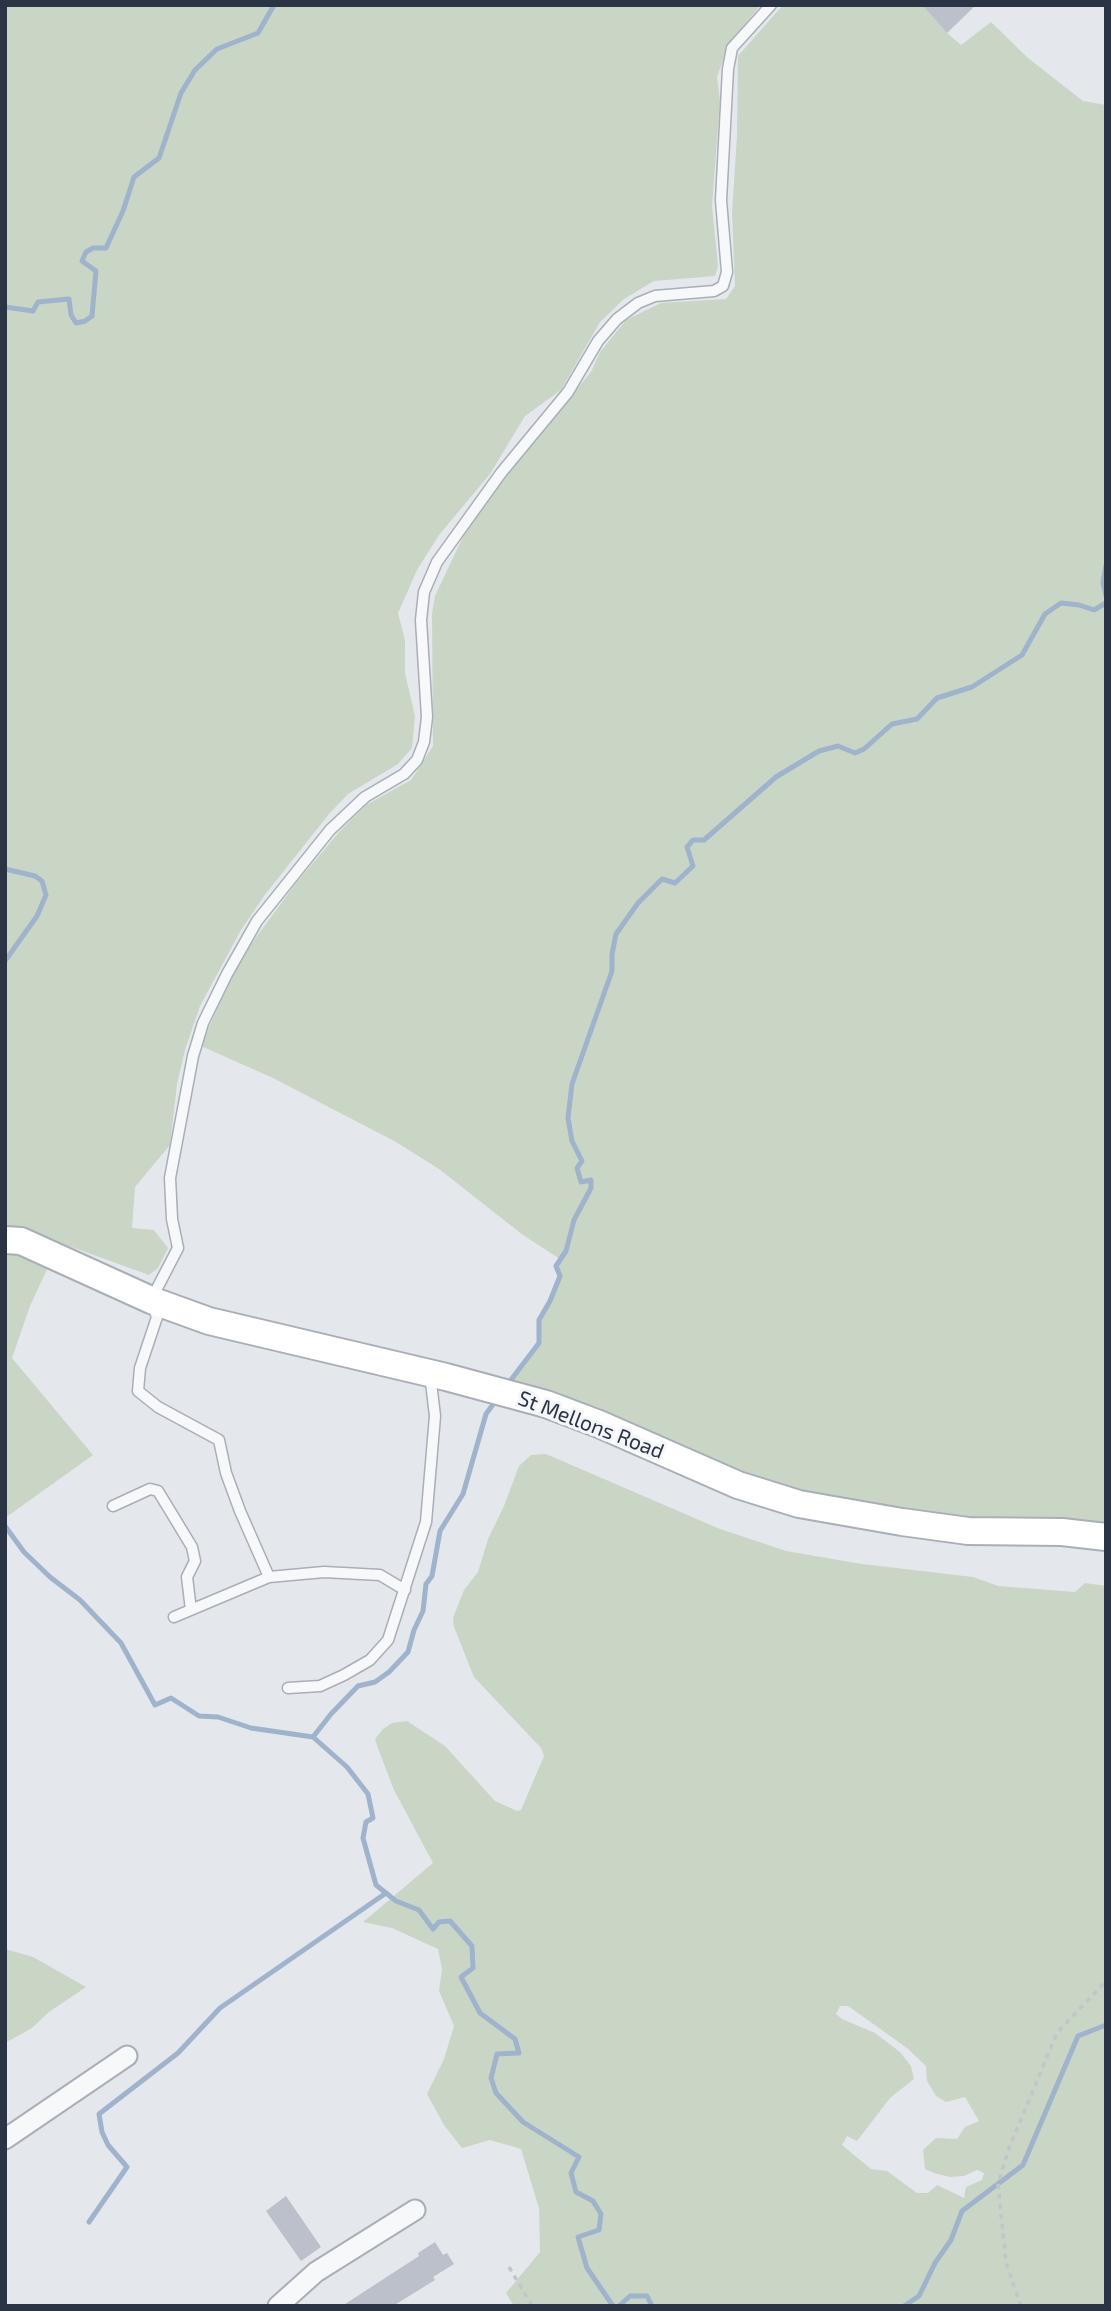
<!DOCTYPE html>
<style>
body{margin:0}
#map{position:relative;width:1111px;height:2311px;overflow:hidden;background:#e4e7ec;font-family:"Exo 2",sans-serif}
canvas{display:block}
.frame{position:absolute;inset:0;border:7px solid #2b3445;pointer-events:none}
</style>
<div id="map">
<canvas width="1111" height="2311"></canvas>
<div class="frame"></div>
</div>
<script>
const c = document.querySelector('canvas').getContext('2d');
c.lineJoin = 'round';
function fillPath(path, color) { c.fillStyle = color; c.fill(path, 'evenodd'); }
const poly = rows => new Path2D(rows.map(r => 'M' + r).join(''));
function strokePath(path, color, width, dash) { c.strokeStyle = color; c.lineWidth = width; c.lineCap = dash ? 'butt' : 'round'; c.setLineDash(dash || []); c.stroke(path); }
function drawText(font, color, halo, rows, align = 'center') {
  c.font = font + ' "Exo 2",sans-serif'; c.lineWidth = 6; c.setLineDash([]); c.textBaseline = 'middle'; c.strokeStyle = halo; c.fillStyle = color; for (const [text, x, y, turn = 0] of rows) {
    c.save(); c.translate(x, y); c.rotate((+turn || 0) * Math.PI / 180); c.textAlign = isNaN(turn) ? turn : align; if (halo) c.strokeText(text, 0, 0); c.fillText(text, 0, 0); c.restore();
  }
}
const green = poly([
 [5,5,761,5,729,43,717,77,720,101,712,206,718,266,715,276,654,281,624,299,600,322,561,390,525,416,490,474,439,535,417,570,398,613,405,641,405,673,415,716,412,748,398,764,348,794,329,814,264,896,241,930,200,1006,185,1050,177,1084,170,1145,135,1187,132,1228,154,1230,168,1248,158,1268,149,1275,33,1233,5,1227],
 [783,5,922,5,947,33,961,45,991,22,1028,58,1083,101,1106,105,1106,1527,1081,1522,935,1517,771,1487,509,1382,539,1343,539,1320,550,1301,560,1276,556,1266,560,1259,523,1235,439,1169,396,1142,273,1078,201,1046,226,988,249,947,296,883,340,831,366,805,411,780,433,746,432,613,435,596,469,524,527,449,591,372,600,352,626,320,661,303,726,299,735,286,732,214,737,136,738,56],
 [5,1246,50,1263,30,1306,12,1358,93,1455,5,1518],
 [546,1454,720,1529,786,1551,862,1564,973,1577,998,1586,1075,1592,1085,1583,1106,1586,1106,2306,514,2306,506,2293,540,2252,539,2208,521,2149,490,2140,462,2148,444,2125,427,2094,444,2059,454,2026,439,1991,442,1969,438,1949,392,1928,363,1922,433,1863,394,1790,379,1751,375,1739,383,1729,392,1723,407,1721,445,1746,495,1801,517,1811,521,1810,544,1756,541,1748,474,1677,454,1627,453,1618,464,1590,478,1572,488,1539,504,1506,519,1466,531,1455],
 [840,2006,848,2006,907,2048,926,2066,927,2081,936,2096,946,2102,965,2097,979,2121,965,2127,957,2139,936,2138,923,2150,925,2169,934,2173,950,2177,964,2176,977,2170,984,2173,982,2180,966,2187,964,2198,937,2185,928,2193,917,2193,887,2171,871,2169,842,2145,847,2136,857,2141,890,2098,914,2079,911,2066,900,2052,875,2033,842,2019,836,2014],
 [5,1949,33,1957,86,1987,49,2012,32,2028,5,2043]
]);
const stream = poly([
 [5,307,33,311,38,302,69,299,71,315,76,323,85,321,92,316,96,271,82,261,86,252,93,248,106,248,123,211,134,177,159,158,181,93,195,70,217,49,258,33,274,5],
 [1106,565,1103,583,1106,596],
 [5,869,35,876,42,881,46,895,37,916,5,961],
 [507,1385,539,1343,539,1320,550,1301,560,1276,556,1266,566,1251,574,1220,591,1188,591,1180,581,1182,577,1168,582,1161,572,1141,568,1118,572,1084,612,971,612,954,616,934,638,903,662,879,675,883,693,866,687,847,693,840,704,840,776,777,819,751,838,746,855,753,864,749,892,724,917,719,937,698,972,687,1022,655,1045,614,1061,603,1079,605,1094,610,1106,603],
 [497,1399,486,1414,463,1494,440,1531,432,1576,426,1584,423,1611,414,1630,408,1652,389,1672,375,1682,358,1686,331,1714,313,1737,347,1767,368,1794,373,1818,366,1822,363,1838,376,1885,396,1901,419,1910,433,1929,439,1922,450,1921,472,1946,473,1968,461,1977,480,2013,515,2039,519,2053,497,2054,491,2078,496,2093,523,2122,579,2157,571,2173,576,2192,593,2201,601,2214,599,2230,578,2237,587,2268,613,2306],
 [5,1526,24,1552,50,1577,80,1600,121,1643,155,1705,171,1698,199,1716,218,1717,251,1728,313,1737],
 [89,2222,127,2167,108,2145,102,2132,99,2114,178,2053,220,2008,386,1893],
 [619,2306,630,2296,647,2296,652,2306],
 [904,2306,919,2296,935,2263,951,2240,962,2211,1023,2165,1078,2036,1106,2025]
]);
const building = poly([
 [922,5,976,5,947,33],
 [286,2196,321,2247,301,2261,266,2211],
 [435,2242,443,2255,447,2253,454,2264,433,2277,435,2280,393,2306,342,2306,419,2256,418,2253]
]);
const path = poly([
 [509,2267,532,2306],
 [1021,2306,1006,2263,998,2184,1009,2148,1057,2033,1106,1981]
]);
const service = poly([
 [113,1506,150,1489,158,1491,192,1547,195,1561,187,1577,191,1610],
 [405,1590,380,1575,324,1572,269,1577,240,1511,226,1473,219,1440,158,1407,138,1391,140,1368,157,1317,151,1300,178,1248,172,1219,170,1178,193,1056,203,1023,227,974,257,921,330,830,365,797,404,774,417,760,424,742,427,717,421,620,424,592,437,562,501,473,568,392,598,341,617,319,638,303,655,296,714,291,723,286,727,272,721,200,728,69,732,48,771,5],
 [174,1617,269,1577],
 [288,1688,320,1686,344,1675,370,1660,388,1640,426,1522,435,1416,430,1374]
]);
const minor = poly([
 [5,2139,127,2056],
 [278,2306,316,2272,415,2210]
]);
const secondary = poly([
 [5,1240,21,1241,151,1300,209,1321,446,1377,546,1404,599,1424,738,1485,799,1504,902,1522,968,1531,1062,1532,1106,1537]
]);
const streetNames = [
 ["St Mellons Road",591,1425,21]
];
fillPath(green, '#c9d6c5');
strokePath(stream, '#9fb4cc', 5);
fillPath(building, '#bbc0ca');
strokePath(service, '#a9aeb7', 13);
strokePath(minor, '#a9aeb7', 23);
strokePath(secondary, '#a9aeb7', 30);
strokePath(path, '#c2c5cb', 3.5, [5, 5]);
strokePath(service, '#f7f8fa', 10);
strokePath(minor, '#f7f8fa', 19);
strokePath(secondary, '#fff', 26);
drawText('21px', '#2b3445', '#f4f6f9', streetNames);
</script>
